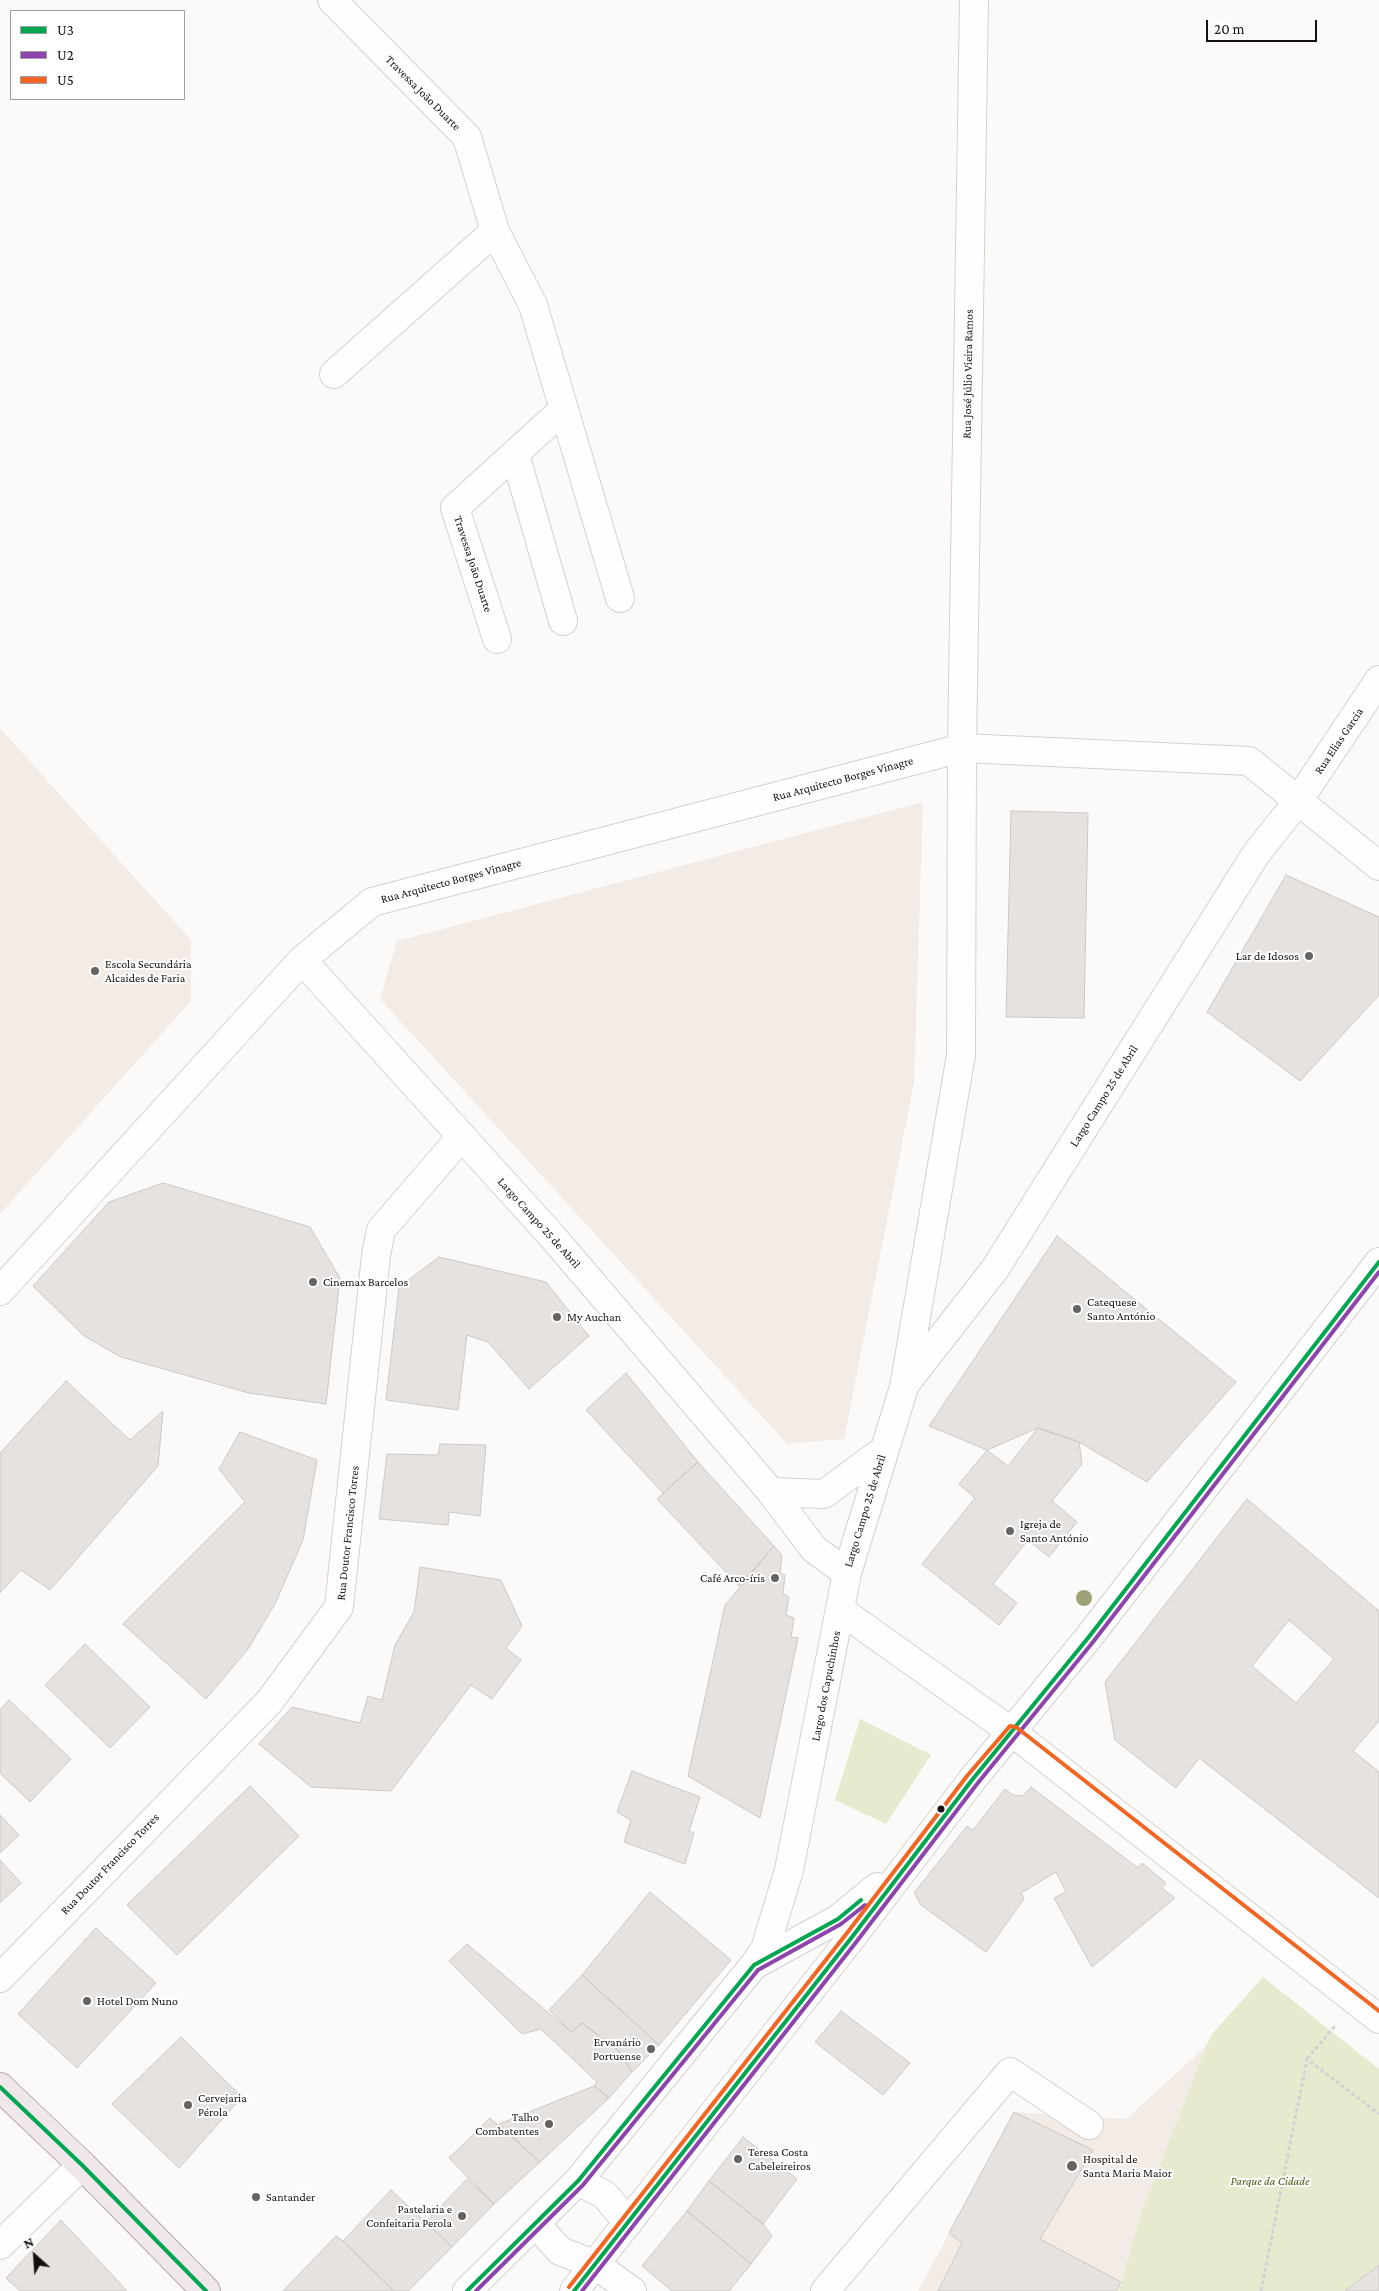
<!DOCTYPE html>
<meta charset="utf-8">
<style>
body{margin:0}
#map{position:relative;width:1379px;height:2291px;overflow:hidden;background:#fcfaf9;font-family:"Crimson Pro",serif}
canvas{display:block}
.legend{position:absolute;left:10px;top:10px;width:175px;height:90px;box-sizing:border-box;background:#fff;border:1px solid #a2a09f;margin:0;padding:6px 9px;list-style:none;font-size:15px;color:#17120f}
.legend li{display:flex;align-items:center;gap:10px;height:25px}
.legend b{width:25px;border:1px solid #a2a09f}
.north{position:absolute;left:10px;top:2231px;width:50px;height:50px;-webkit-text-stroke:4px #fff;paint-order:stroke;rotate:334deg;font-size:14px;font-weight:700;line-height:20px;text-align:center;color:#17120f}
.north::after{content:'';display:block;margin:auto;width:18px;height:22px;background:#17120f;clip-path:polygon(50% 0,100% 100%,50% 72%,0 100%)}
.scale{position:absolute;left:1206px;top:20px;width:111px;height:22px;box-sizing:border-box;border:2px solid #17120f;border-top:0;padding-left:6px;font-size:15px;line-height:18px;white-space:nowrap;color:#17120f;-webkit-text-stroke:4px #fff;paint-order:stroke}
</style>
<div id="map">
<canvas width="1379" height="2291"></canvas>
<ul class="legend">
<li><b style="height:6px;background:#00a651"></b>U3</li>
<li><b style="height:6px;background:#8e44ad"></b>U2</li>
<li><b style="height:6px;background:#f26522"></b>U5</li>
</ul>
<div class="north">N</div>
<div class="scale">20 m</div>
</div>
<script>
const c = document.querySelector('canvas').getContext('2d');
c.lineJoin = 'round';
function fillPath(path, color) { c.fillStyle = color; c.fill(path, 'evenodd'); }
const poly = rows => new Path2D(rows.map(r => 'M' + r).join(''));
function strokePath(path, color, width, dash) { c.strokeStyle = color; c.lineWidth = width; c.lineCap = dash ? 'butt' : 'round'; c.setLineDash(dash || []); c.stroke(path); }
function drawText(font, color, halo, rows, align = 'center') {
  c.font = font + ' "Crimson Pro",serif'; c.lineWidth = 4; c.setLineDash([]); c.textBaseline = 'middle'; c.strokeStyle = halo; c.fillStyle = color; for (const [text, x, y, turn = 0] of rows) {
    c.save(); c.translate(x, y); c.rotate((+turn || 0) * Math.PI / 180); c.textAlign = isNaN(turn) ? turn : align; if (halo) c.strokeText(text, 0, 0); c.fillText(text, 0, 0); c.restore();
  }
}
const built = poly([
 [0,728,191,940,191,1001,0,1214],
 [923,802,914,1083,844,1439,787,1444,380,999,397,941],
 [1206,2046,1141,2213,1119,2291,918,2291,1014,2112,1126,2119]
]);
const green = poly([
 [860,1719,931,1755,886,1824,835,1800],
 [1263,1977,1379,2069,1379,2291,1119,2291,1141,2213,1206,2046,1212,2034]
]);
const building = poly([
 [1011,811,1088,813,1084,1018,1006,1017,1011,811],
 [1286,875,1379,917,1379,995,1300,1081,1207,1012,1286,875],
 [163,1183,310,1227,340,1278,326,1404,249,1393,121,1357,84,1336,33,1286,109,1202,163,1183],
 [1057,1236,1236,1382,1147,1482,1079,1442,1038,1428,987,1450,929,1426,1057,1236],
 [439,1257,546,1282,589,1336,529,1389,488,1342,467,1335,458,1410,386,1400,399,1287,439,1257],
 [626,1373,698,1462,663,1493,586,1410,626,1373],
 [66,1381,130,1440,163,1411,158,1466,50,1590,21,1570,0,1593,0,1453,66,1381],
 [1038,1428,1079,1442,1082,1464,1052,1501,1077,1522,1049,1557,1028,1540,993,1584,1017,1603,999,1625,922,1564,975,1498,959,1484,987,1450,1008,1466,1038,1428],
 [240,1432,317,1460,303,1540,275,1604,248,1649,206,1699,123,1624,245,1502,219,1469,240,1432],
 [440,1444,486,1445,480,1516,449,1512,448,1525,379,1519,387,1454,438,1455,440,1444],
 [698,1462,774,1546,739,1586,657,1499,698,1462],
 [1247,1499,1379,1611,1379,1721,1353,1751,1379,1772,1379,1898,1199,1758,1176,1788,1115,1740,1105,1682,1247,1499],
 [1289,1620,1334,1659,1296,1703,1252,1666,1289,1620],
 [774,1546,782,1555,780,1573,785,1575,783,1594,789,1597,786,1615,794,1618,791,1637,798,1638,760,1818,688,1776,725,1605,774,1546],
 [420,1567,501,1580,522,1626,506,1648,521,1660,492,1699,471,1685,391,1791,311,1787,259,1744,292,1707,360,1723,368,1696,382,1700,395,1645,414,1612,420,1567],
 [85,1644,150,1707,110,1748,45,1685,85,1644],
 [9,1700,71,1759,30,1802,0,1773,0,1710,9,1700],
 [632,1771,700,1797,689,1831,694,1833,685,1864,624,1842,631,1820,617,1812,632,1771],
 [250,1786,299,1836,177,1955,127,1905,250,1786],
 [1031,1787,1138,1868,1142,1863,1166,1883,1162,1888,1175,1898,1092,1967,1054,1898,1066,1892,1056,1872,1021,1893,1024,1899,986,1952,921,1905,914,1893,967,1826,973,1830,1005,1789,1013,1795,1023,1796,1031,1787],
 [0,1815,19,1835,0,1853,0,1815],
 [0,1860,21,1883,0,1903,0,1860],
 [650,1892,731,1960,659,2045,582,1975,650,1892],
 [96,1928,156,1983,77,2068,18,2014,96,1928],
 [467,1944,571,2032,582,2023,619,2051,632,2072,609,2098,594,2086,597,2082,541,2029,522,2034,449,1961,467,1944],
 [582,1975,659,2045,632,2072,619,2051,582,2023,571,2032,549,2010,582,1975],
 [841,2011,910,2063,883,2095,815,2042,841,2011],
 [181,2037,242,2097,179,2168,112,2104,181,2037],
 [594,2086,609,2098,540,2162,499,2124,594,2086],
 [1014,2112,1093,2150,1040,2239,1121,2282,1116,2291,938,2291,962,2243,949,2233,1014,2112],
 [490,2118,540,2162,494,2204,449,2158,490,2118],
 [743,2137,797,2179,763,2224,709,2181,743,2137],
 [467,2179,494,2204,452,2247,426,2222,467,2179],
 [709,2181,763,2224,772,2236,751,2264,687,2211,709,2181],
 [391,2190,452,2247,408,2291,394,2291,343,2241,391,2190],
 [687,2211,751,2264,729,2291,672,2291,642,2266,687,2211],
 [61,2220,127,2291,20,2291,6,2278,61,2220],
 [336,2236,343,2241,394,2291,283,2291,336,2236],
 [1379,2265,1379,2291,1345,2291,1379,2265]
]);
const path = poly([
 [1307,2059,1335,2026],
 [1261,2291,1307,2059,1379,2114]
]);
const minor = poly([
 [332,0,467,137,495,231,533,305,620,598],
 [334,374,495,231],
 [515,454,563,621],
 [497,639,455,508,564,409],
 [302,960,551,1235,771,1492,814,1549,847,1573],
 [0,1291,302,960,372,902,962,748,1249,761,1379,866],
 [906,1383,995,1269,1256,854,1298,801,1379,680],
 [771,1492,824,1494,884,1450],
 [840,1610,1012,1732,1379,2019],
 [754,1965,765,1949,789,1870,847,1573,904,1387,961,1055,962,748,974,0],
 [0,1978,269,1702,339,1607,376,1255,381,1230,462,1136],
 [578,2181,605,2195,628,2223],
 [536,2224,560,2251,596,2265,632,2291],
 [0,2245,82,2165],
 [467,2291,578,2181,754,1965,838,1919,877,1887],
 [574,2291,852,1937,972,1780,1088,1638,1379,1262],
 [825,2291,1010,2072,1089,2125]
]);
const major = poly([
 [0,2087,82,2165,206,2291]
]);
const bus1 = poly([
 [0,2087,82,2165,206,2291],
 [467,2291,578,2181,754,1965,838,1919,861,1900],
 [574,2291,852,1937,972,1780,1088,1638,1379,1262]
]);
const bus2 = poly([
 [476,2291,583,2185,758,1970,841,1924,865,1905],
 [582,2291,857,1941,977,1784,1093,1642,1379,1272]
]);
const bus3 = poly([
 [569,2287,847,1933,967,1776,1010,1726,1016,1727,1379,2011]
]);
const trees = [
 [1084,1598]
];
const markers = [
 [1309,956,5,"#676361"],
 [95,971,5,"#676361"],
 [313,1282,5,"#676361"],
 [1077,1309,5,"#676361"],
 [557,1317,5,"#676361"],
 [1010,1531,5,"#676361"],
 [775,1578,5,"#676361"],
 [941,1809,4.5,"#17120f"],
 [87,2001,5,"#676361"],
 [651,2049,5,"#676361"],
 [188,2105,5,"#676361"],
 [549,2124,5,"#676361"],
 [738,2159,5,"#676361"],
 [1072,2166,6,"#676361"],
 [256,2197,5,"#676361"],
 [462,2216,5,"#676361"]
];
const streetNames = [
 ["Travessa João Duarte",423,93,45],
 ["Rua José Júlio Vieira Ramos",968,374,-89],
 ["Travessa João Duarte",473,564,72],
 ["Rua Elias Garcia",1339,741,-56],
 ["Rua Arquitecto Borges Vinagre",843,779,-15],
 ["Rua Arquitecto Borges Vinagre",451,881,-15],
 ["Largo Campo 25 de Abril",1104,1096,-58],
 ["Largo Campo 25 de Abril",539,1223,48],
 ["Largo Campo 25 de Abril",865,1511,-73],
 ["Rua Doutor Francisco Torres",348,1533,-84],
 ["Largo dos Capuchinhos",826,1686,-79],
 ["Rua Doutor Francisco Torres",110,1864,-46]
];
const poiNames = [
 ["Lar de Idosos",1299,956,"right"],
 ["Escola Secundária",105,964],
 ["Alcaides de Faria",105,978],
 ["Cinemax Barcelos",323,1282],
 ["Catequese",1087,1302],
 ["Santo António",1087,1316],
 ["My Auchan",567,1317],
 ["Igreja de",1020,1524],
 ["Santo António",1020,1538],
 ["Café Arco-íris",765,1578,"right"],
 ["Hotel Dom Nuno",97,2001],
 ["Ervanário",641,2042,"right"],
 ["Portuense",641,2056,"right"],
 ["Cervejaria",198,2098],
 ["Pérola",198,2112],
 ["Talho",539,2117,"right"],
 ["Combatentes",539,2131,"right"],
 ["Teresa Costa",748,2152],
 ["Cabeleireiros",748,2166],
 ["Hospital de",1083,2159],
 ["Santa Maria Maior",1083,2173],
 ["Santander",266,2197],
 ["Pastelaria e",452,2209,"right"],
 ["Confeitaria Perola",452,2223,"right"]
];
const parkNames = [
 ["Parque da Cidade",1270,2181]
];
fillPath(built, '#f3ebe6');
fillPath(green, '#e7eacf');
fillPath(building, '#e5e2e0');
strokePath(building, '#ccc8c6', 1);
strokePath(minor, '#d4d1cf', 30);
strokePath(major, '#b5a7a9', 30);
strokePath(path, '#d3d2d2', 3, [4, 2.5]);
strokePath(minor, '#fffefe', 28);
strokePath(major, '#efe7e9', 28);
strokePath(bus1, '#00a651', 4);
strokePath(bus2, '#8e44ad', 4);
strokePath(bus3, '#f26522', 4);
c.fillStyle = '#9ea17a';
for (const [x, y] of trees) { c.beginPath(); c.arc(x, y, 8, 0, 2 * Math.PI); c.fill(); }
for (const [x, y, r, color] of markers) { const dot = new Path2D(); dot.arc(x, y, r, 0, 2 * Math.PI); c.fillStyle = color; c.fill(dot); strokePath(dot, '#fff', 2); }
drawText('12px', '#17120f', '#fff', streetNames);
drawText('12px', '#17120f', '#fff', poiNames, 'left');
drawText('italic 12px', '#515912', '#fff', parkNames);
</script>
